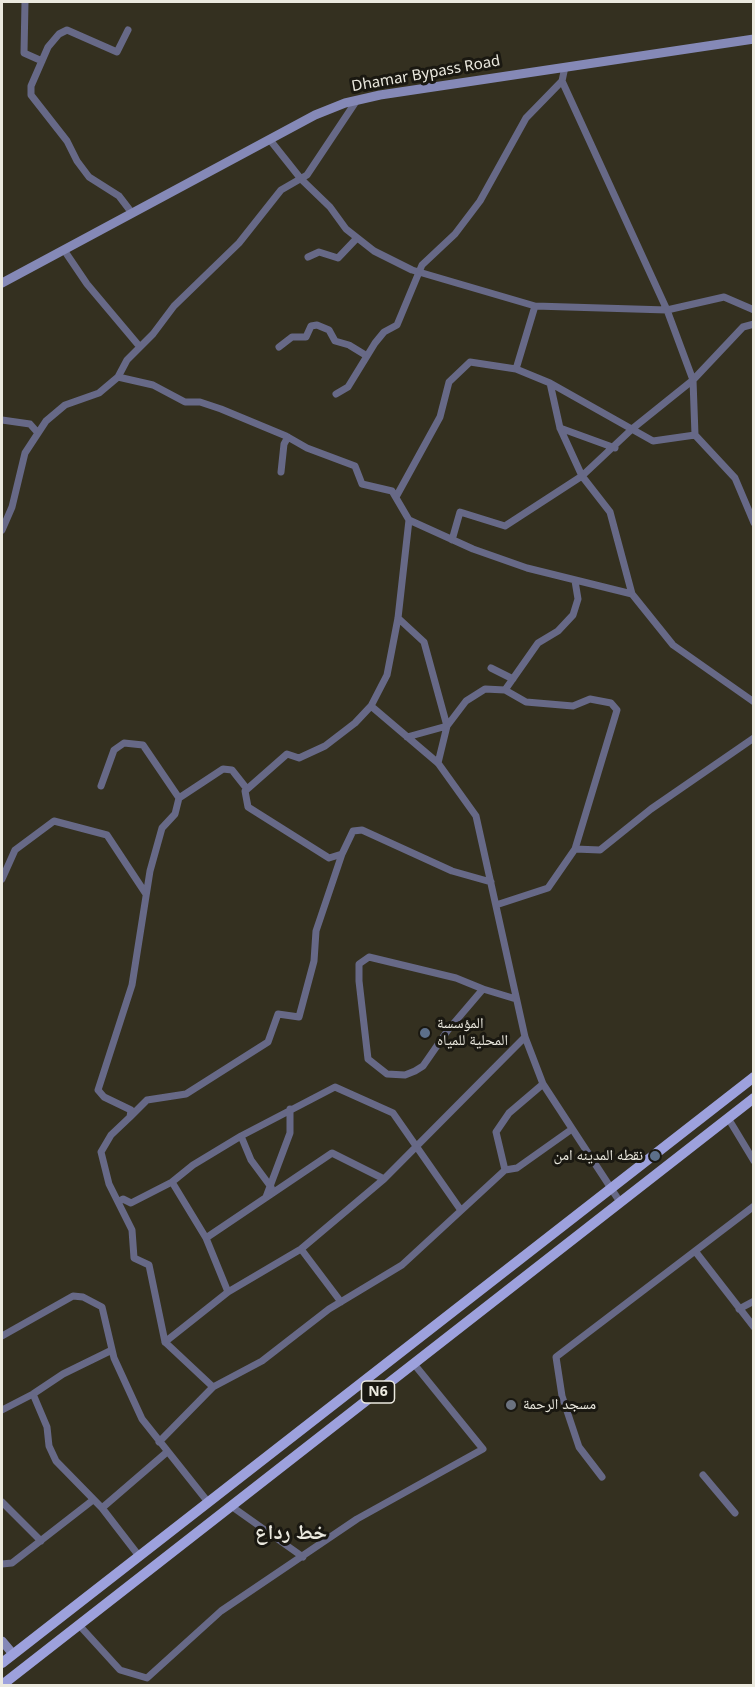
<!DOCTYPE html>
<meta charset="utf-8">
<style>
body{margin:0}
#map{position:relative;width:755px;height:1687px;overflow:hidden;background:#343020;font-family:"Noto Sans",sans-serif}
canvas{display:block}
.frame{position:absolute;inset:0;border:3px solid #ebe9df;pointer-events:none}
</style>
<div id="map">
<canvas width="755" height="1687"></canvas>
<div class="frame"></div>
</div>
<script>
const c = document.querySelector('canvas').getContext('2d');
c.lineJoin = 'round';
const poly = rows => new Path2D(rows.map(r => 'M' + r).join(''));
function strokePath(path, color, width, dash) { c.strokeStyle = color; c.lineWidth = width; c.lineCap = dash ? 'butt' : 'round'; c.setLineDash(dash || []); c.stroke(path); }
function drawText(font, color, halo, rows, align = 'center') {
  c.font = font + ' "Noto Sans","Noto Naskh Arabic",sans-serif'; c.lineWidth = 6; c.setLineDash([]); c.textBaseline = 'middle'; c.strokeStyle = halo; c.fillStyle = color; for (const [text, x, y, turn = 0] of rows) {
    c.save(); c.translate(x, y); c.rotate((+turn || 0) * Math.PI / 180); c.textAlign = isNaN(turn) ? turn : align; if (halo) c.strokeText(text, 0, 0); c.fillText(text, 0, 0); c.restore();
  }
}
const street = poly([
 [25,2,24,53,42,61],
 [128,30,117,52,67,30,59,34,48,47,31,86,31,95,67,141,77,161,89,177,119,196,132,213],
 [270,140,301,179,330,207,346,229,374,251,412,270,535,306,667,310,562,81],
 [64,250,87,284,140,347],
 [308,257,319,252,338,258,357,238],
 [754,324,743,327,693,380,695,435,735,478,754,523],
 [279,347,292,337,306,337,311,326,317,325,329,330,335,341,349,345,367,356],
 [516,369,550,383,653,441,695,435],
 [118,377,153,385,185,402,200,402,221,409,286,436,307,448,355,466,362,484,392,491,409,520,398,618,387,675,371,706,355,723,325,746,299,758,287,754,245,791,248,807,329,858,342,854,353,831,362,830,452,871,491,882],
 [550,383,560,428,582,476,610,512,632,594],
 [336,394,348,387,375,343,384,332,397,325,422,265,455,234,480,201,526,118,562,81,565,67],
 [2,420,30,424,38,433],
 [560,428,615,448],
 [281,472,284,444,288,437],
 [396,497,440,417,449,382,470,362,516,369,535,306],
 [409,520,473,549,527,568,632,594,673,645,754,702],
 [2,530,12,507,25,453,46,421,65,405,99,393,118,377,127,360,153,334,174,306,239,243,281,190,307,175,357,100],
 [452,540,460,512,505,526,582,476,632,429,693,380,667,310,724,297,754,310],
 [398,618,424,642,447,726,407,737],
 [491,668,513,679],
 [505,690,538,643,558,631,573,615,578,599,575,581],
 [371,706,438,763,476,816,525,1037,543,1084,620,1202],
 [438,763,447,726,466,701,485,689,505,690,526,702,573,706,590,699,611,703,617,710,575,849,548,888,496,905],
 [101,786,114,750,124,743,143,745,179,798,223,769,232,770,247,789],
 [575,849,600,850,651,809,754,738],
 [2,879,15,850,54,821,107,835,146,894],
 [483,989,456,978,369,957,359,964,359,981,368,1059,387,1074,405,1075,415,1071,423,1066,448,1030,483,989,516,999],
 [130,1117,147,1100,186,1094,268,1042,278,1014,299,1017,314,961,316,931,342,854],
 [728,1118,754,1161],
 [241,1136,251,1160,271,1187],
 [505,1170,517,1168,572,1129],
 [172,1182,206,1238,228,1292],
 [266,1197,290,1133,290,1109],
 [118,1202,123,1199,131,1203,172,1182,193,1165,241,1136,335,1087,393,1113,460,1209],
 [206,1238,332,1153,384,1179],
 [301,1249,341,1302],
 [695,1251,754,1327],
 [739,1309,754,1301],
 [2,1336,73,1296,83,1297,102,1307,114,1358,142,1419,208,1502],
 [165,1342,149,1265,134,1258,132,1230,109,1184,101,1152,111,1135,130,1117,131,1110,104,1097,98,1090,132,985,150,871,162,828,175,814,179,798],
 [213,1387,165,1342,228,1292,301,1249,384,1179,525,1037],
 [33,1394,47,1427,49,1446,56,1461,102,1508,139,1556],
 [2,1410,33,1394,63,1374,112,1350],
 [159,1442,213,1387,262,1361,329,1309,402,1265,505,1170,496,1132,509,1113,543,1084],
 [703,1475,735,1513],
 [602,1477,579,1447,562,1396,556,1357,754,1206],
 [2,1502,41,1541],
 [231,1506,303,1557],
 [102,1508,167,1452],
 [2,1564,12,1563,93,1500],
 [79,1625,120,1670,147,1678,221,1611,357,1519,483,1449,414,1364]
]);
const secondary = poly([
 [2,283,315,115,345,103,380,95,754,39],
 [2,1641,13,1654]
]);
const primary = poly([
 [2,1663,754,1077],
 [2,1685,754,1098]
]);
const markers = [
 [425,1033,6,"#5c6f8a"],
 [655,1156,6,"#5c6f8a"],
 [511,1405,6,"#6b7280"]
];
const shields = [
 [378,1392,33]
];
const shieldNames = [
 ["N6",378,1392]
];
const streetNames = [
 ["Dhamar Bypass Road",426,74,-10]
];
const poiNames = [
 ["المؤسسة",437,1024],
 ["المحلية للمياه",437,1041],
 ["نقطه المدينه امن",643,1156,"right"],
 ["مسجد الرحمة",523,1405]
];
const districtNames = [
 ["خط رداع",291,1533]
];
strokePath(street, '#676987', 7);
strokePath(secondary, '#8589b7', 9);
strokePath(primary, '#9da1dd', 10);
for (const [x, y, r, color] of markers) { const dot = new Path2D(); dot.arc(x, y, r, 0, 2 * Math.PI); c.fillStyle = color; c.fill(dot); strokePath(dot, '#1a1811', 2); }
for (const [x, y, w] of shields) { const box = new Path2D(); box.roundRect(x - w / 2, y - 11, w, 22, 4.5); c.fillStyle = '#1a1811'; c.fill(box); strokePath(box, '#ebe9df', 1.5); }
drawText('bold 14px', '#ebe9df', null, shieldNames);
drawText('15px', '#ebe9df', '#1a1811', streetNames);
drawText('15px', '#ebe9df', '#1a1811', poiNames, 'left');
drawText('bold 21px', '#ebe9df', '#1a1811', districtNames);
</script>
